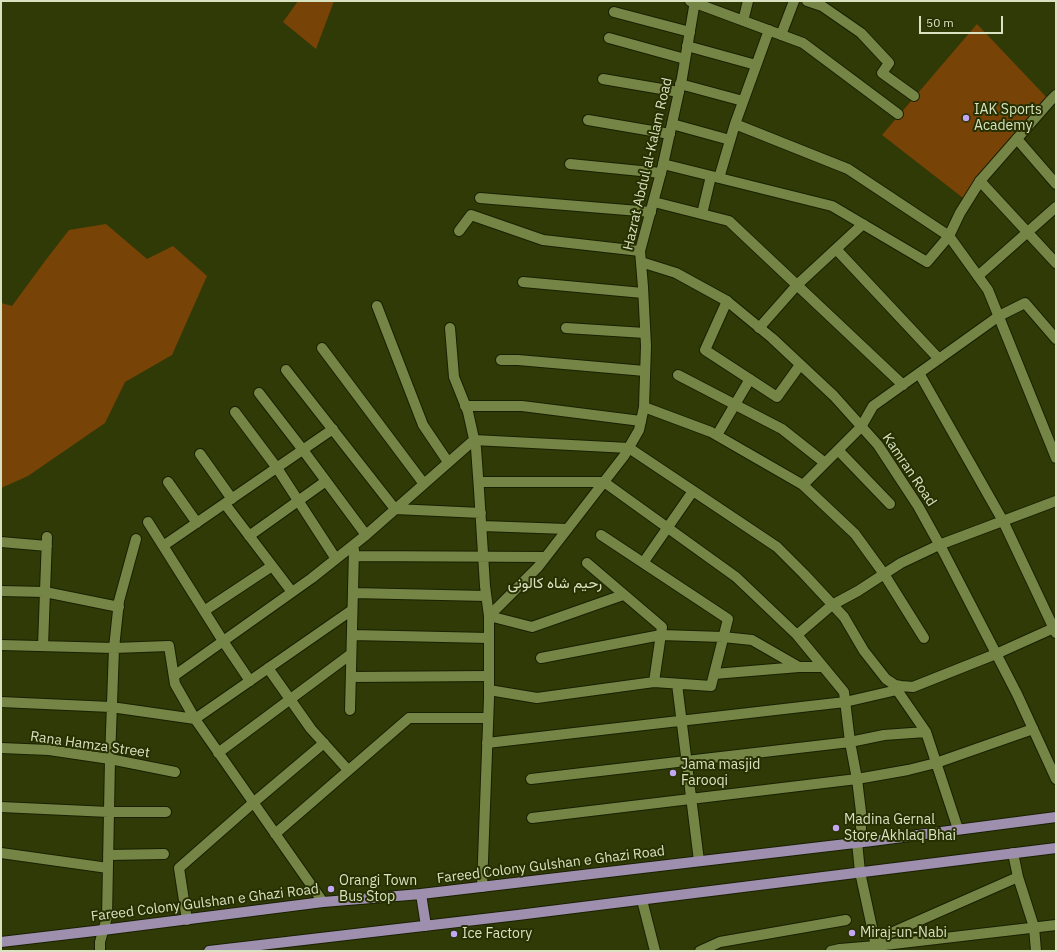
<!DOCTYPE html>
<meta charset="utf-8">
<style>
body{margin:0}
#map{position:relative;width:1057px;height:952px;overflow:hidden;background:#2f3a07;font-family:"IBM Plex Sans",sans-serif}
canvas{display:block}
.frame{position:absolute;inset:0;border:2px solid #d8e2c1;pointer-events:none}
.scale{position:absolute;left:919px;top:16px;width:84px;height:18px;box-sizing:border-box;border:2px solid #d8e2c1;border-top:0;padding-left:5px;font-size:12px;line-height:14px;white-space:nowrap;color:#d8e2c1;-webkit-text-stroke:3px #263000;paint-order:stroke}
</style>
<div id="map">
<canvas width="1057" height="952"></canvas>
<div class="frame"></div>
<div class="scale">50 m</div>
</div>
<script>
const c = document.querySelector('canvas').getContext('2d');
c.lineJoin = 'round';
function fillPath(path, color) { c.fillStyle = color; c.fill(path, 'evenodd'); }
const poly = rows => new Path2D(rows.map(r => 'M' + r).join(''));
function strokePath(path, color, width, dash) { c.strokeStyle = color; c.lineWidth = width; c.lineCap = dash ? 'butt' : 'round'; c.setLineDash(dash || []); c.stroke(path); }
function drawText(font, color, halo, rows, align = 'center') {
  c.font = font + ' "IBM Plex Sans",Vazirmatn,sans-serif'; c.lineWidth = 4; c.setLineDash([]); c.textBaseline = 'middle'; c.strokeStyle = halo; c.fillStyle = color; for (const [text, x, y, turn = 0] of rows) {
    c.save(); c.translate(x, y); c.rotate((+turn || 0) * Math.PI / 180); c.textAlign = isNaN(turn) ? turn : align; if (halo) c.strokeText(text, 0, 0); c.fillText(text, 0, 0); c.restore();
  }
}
const green = poly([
 [298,1,334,1,316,49,283,22],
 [977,24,1050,101,967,201,882,135],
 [106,224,147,259,173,246,207,276,172,355,125,382,105,423,28,476,1,488,1,303,12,306,45,261,69,230]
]);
const minor = poly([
 [690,1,803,43,898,114],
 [807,1,822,6,861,33,889,63,882,73,914,96],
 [614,12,690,32],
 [743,21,748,1],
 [781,35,794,1],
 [609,38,685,59],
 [687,46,756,65],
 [603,79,679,92],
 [680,84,743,101],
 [588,120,670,134],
 [672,124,730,140],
 [1017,139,1056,184],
 [570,164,661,173],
 [663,164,832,206,927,262,949,236,848,169,735,124],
 [719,178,735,124,769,30],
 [980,181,1056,263],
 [480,198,651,212],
 [654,202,729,221,903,385],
 [702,214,711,176],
 [459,231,471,215,543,240,640,251],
 [836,249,939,359],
 [978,276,1056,207],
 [523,282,643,293],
 [727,301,705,350,777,397,800,365],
 [377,306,423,425,448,462],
 [450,328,454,377,468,412,476,448,479,490,485,586,489,616,532,627,623,595],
 [566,328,645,333],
 [759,328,797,285,863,224],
 [322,348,424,484],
 [501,360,518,360,645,371],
 [286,370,395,509,481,513],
 [919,373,1003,521,1056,633],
 [678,375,782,429,825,463],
 [259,393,303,450,366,535],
 [465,406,522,406,641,421],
 [644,407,711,432,803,485,855,534,884,574,924,638],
 [235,412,277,468,336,559],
 [717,435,750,379],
 [838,450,890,504],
 [200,454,232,499],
 [168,482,197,523],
 [479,482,604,482,736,577,797,635,844,692,850,742,857,779,861,812,861,830,857,842,860,872,876,946],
 [803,485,861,427,873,406,999,316,1025,303,1056,339],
 [225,504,292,592],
 [148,522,223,641,250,681],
 [482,526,567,529],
 [249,536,326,481],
 [1,542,47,546],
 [163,546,333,429],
 [354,556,545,557],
 [587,563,662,627,654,682],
 [643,563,693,491],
 [1,591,45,592,119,607],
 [353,593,486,596],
 [204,611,272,566],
 [352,635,489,638],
 [797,635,832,605,858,591,901,563,939,545,1056,501],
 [1,645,114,648,169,646,175,684,195,719,323,902],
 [43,646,47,537],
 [541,658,661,635,723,637,752,640,799,667,823,667],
 [268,668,311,729,348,770],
 [714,674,799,667],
 [174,676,312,578,366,535,474,440,629,448,777,547,804,574,844,617,864,651,886,679,895,685,901,686,913,687,996,654,1056,627],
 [351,677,489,676],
 [677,684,699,861],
 [489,690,537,698,654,682,711,686,728,619,601,535],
 [897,690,926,732,958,829],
 [1,702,111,707,195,719,352,610],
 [350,710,354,550],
 [487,743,845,702,897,690,901,686],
 [1,748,49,750,110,759,175,772],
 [218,753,351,654],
 [531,779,850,742,884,735,926,732],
 [1,807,109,812,166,812],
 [532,818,857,779,908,770,936,763,1033,729],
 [275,834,409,718,488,718],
 [1,853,108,868],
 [1013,853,1018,877,1034,927,1036,951],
 [108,855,164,854],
 [642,900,655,951],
 [187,920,179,868,253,803,324,743],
 [875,940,1018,877],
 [100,951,100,942,107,917,110,759,114,648,119,601,136,539],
 [700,951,720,942,846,920],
 [831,951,840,949,876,946,1056,925]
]);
const tertiary = poly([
 [1056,95,1050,101,980,181,960,213,949,236,988,290,1056,458],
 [641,262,676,273,727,301,772,338,834,396,878,445,918,506,943,551,1017,694,1056,779],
 [482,887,489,698,489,616,538,567,624,456,639,430,644,407,646,346,643,287,640,251,662,169,682,78,695,1]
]);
const primary = poly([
 [421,894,426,926],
 [1,942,103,930,323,902,421,894,872,841,1056,817],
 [209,951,518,915,1056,848]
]);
const markers = [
 [966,118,4,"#c3a7f2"],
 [673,773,4,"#c3a7f2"],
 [836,828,4,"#c3a7f2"],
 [331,889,4,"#c3a7f2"],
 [852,933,4,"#c3a7f2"],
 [454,934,4,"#c3a7f2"]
];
const poiNames = [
 ["IAK Sports",974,110],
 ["Academy",974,126],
 ["Jama masjid",681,765],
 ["Farooqi",681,781],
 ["Madina Gernal",844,820],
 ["Store Akhlaq Bhai",844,836],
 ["Orangi Town",339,881],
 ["Bus Stop",339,897],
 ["Miraj-un-Nabi",860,933],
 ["Ice Factory",462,934]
];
const streetNames = [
 ["Hazrat Abdul al-Kalam Road",648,164,-77],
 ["Kamran Road",909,470,56],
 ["Rana Hamza Street",90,745,8],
 ["Fareed Colony Gulshan e Ghazi Road",551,865,-7],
 ["Fareed Colony Gulshan e Ghazi Road",205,903,-7]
];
const neighbourhoodNames = [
 ["رحیم شاہ کالونی",555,584]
];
fillPath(green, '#784306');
strokePath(minor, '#192000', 12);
strokePath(tertiary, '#192000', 12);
strokePath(primary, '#192000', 12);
strokePath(minor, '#758545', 10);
strokePath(tertiary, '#758545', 10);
strokePath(primary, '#9f8faf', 10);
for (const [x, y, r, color] of markers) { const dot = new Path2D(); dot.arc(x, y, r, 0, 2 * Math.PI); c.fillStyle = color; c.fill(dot); strokePath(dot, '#263000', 1.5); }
drawText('14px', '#d8e2c1', '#263000', poiNames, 'left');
drawText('14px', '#d8e2c1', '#263000', streetNames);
drawText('15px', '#d8e2c1', '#263000', neighbourhoodNames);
</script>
